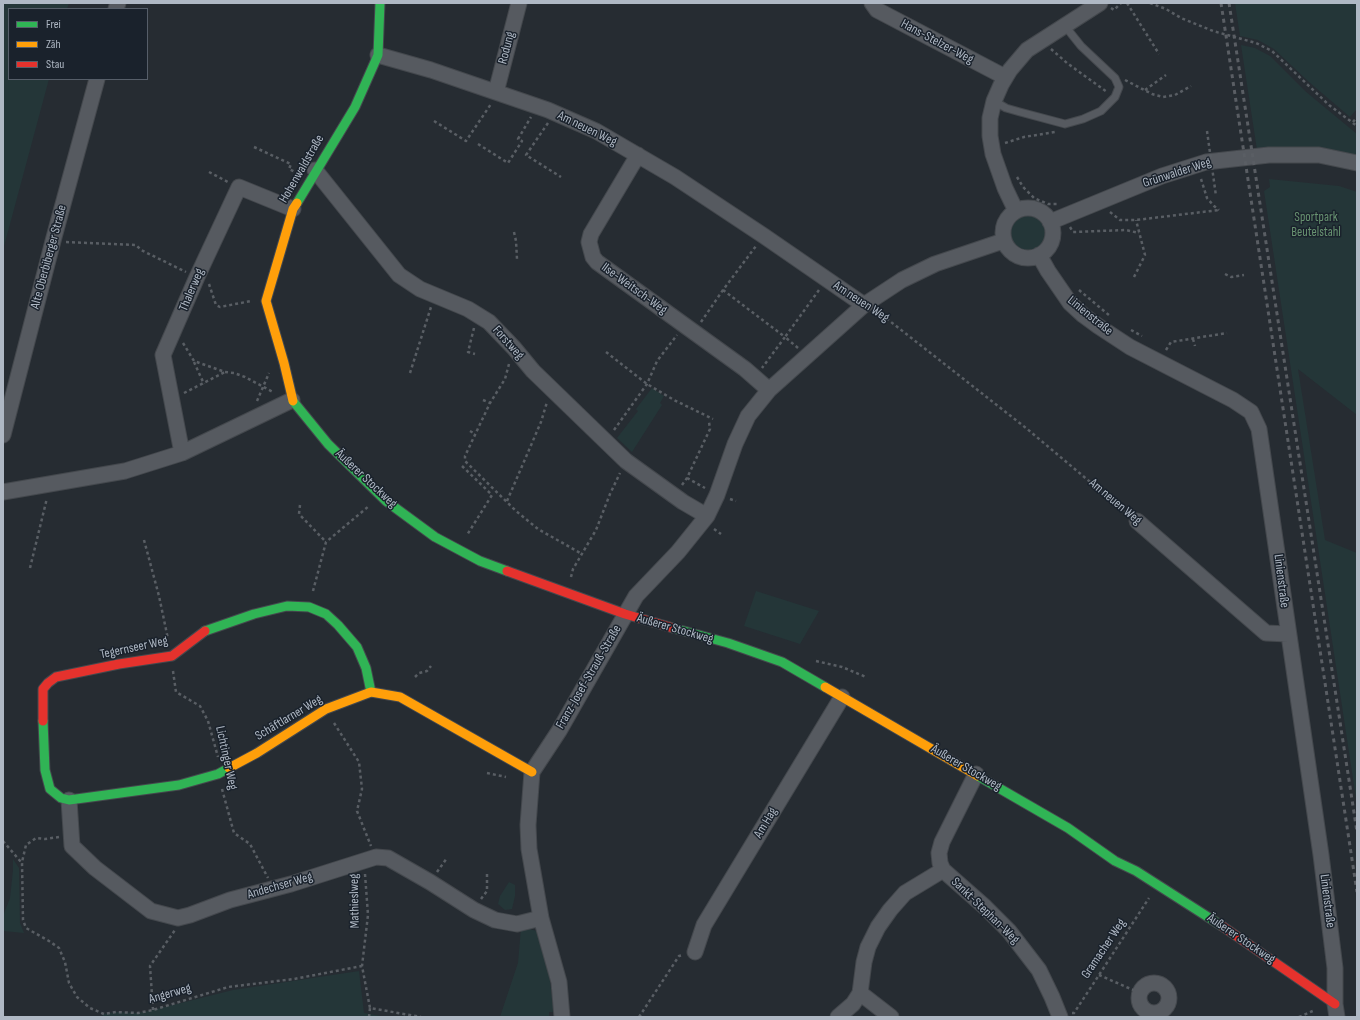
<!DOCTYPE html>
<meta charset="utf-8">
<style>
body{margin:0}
#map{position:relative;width:1360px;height:1020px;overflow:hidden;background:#262c32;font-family:"Sofia Sans Condensed",sans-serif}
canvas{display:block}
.frame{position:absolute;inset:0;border:4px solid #afb8c4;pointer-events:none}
.legend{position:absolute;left:8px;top:8px;width:140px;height:72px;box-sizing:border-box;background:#1a222c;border:1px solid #565e69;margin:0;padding:5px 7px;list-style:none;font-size:12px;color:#afb8c4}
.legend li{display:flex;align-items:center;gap:8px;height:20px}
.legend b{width:20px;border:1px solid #565e69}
</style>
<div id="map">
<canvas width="1360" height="1020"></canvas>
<div class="frame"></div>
<ul class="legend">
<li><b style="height:5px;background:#30b455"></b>Frei</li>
<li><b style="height:5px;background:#ff9f0a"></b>Zäh</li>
<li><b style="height:5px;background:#e5322d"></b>Stau</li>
</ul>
</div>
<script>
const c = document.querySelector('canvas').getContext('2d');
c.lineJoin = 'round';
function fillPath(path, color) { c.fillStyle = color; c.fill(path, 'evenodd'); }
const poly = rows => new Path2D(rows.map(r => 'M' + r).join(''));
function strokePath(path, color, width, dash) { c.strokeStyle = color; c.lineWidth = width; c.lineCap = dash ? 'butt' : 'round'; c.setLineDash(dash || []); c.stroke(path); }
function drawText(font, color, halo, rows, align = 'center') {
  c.font = font + ' "Sofia Sans Condensed",sans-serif'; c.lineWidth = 3; c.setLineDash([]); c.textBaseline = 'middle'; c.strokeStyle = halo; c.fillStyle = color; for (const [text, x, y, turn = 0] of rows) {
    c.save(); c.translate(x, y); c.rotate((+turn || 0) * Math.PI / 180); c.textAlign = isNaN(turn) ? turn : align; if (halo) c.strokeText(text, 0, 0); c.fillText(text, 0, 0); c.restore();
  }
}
const green = poly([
 [3,3,69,3,67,9,9,9,9,79,49,79,3,250],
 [1235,3,1357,3,1357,109,1350,117,1309,82,1274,49,1258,40,1240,36],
 [1241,45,1255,48,1270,56,1305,91,1357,134,1357,158,1257,150],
 [1269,179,1339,186,1357,192,1357,415,1298,369,1325,540,1357,553,1357,805,1264,191,1270,187],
 '1010 234a18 18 0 1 1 36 0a18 18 0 1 1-36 0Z',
 [652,388,664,396,660,403,662,405,632,452,617,438,638,411,636,409],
 [756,591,819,611,800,644,744,626],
 [13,859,19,868,20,923,24,933,3,931,3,916,10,898,13,870],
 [509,882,515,885,515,896,512,909,505,910,498,904,500,896],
 [521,928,525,928,537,931,542,941,549,974,554,1012,549,1012,549,1017,500,1017,518,963],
 [359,971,364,1013,386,1017,101,1017,104,1014,116,1012,138,1013,153,1010,233,990]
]);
const path = poly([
 [1127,3,1159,54],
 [1150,3,1166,9,1181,18,1213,31,1256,43,1272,51,1329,105,1357,126],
 [1111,8,1114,10,1121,3],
 [1051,49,1067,63,1107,92],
 [1125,80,1152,94,1163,97,1175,95,1191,86],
 [1145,90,1166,75],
 [434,121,466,141,491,104],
 [1353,122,1357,117],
 [548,123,526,155,561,177],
 [1005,143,1024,137,1055,132],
 [478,144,508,163,522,141,518,139,531,117],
 [254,147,291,164,289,169,295,172],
 [209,172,228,182],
 [1017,177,1023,187,1034,198,1048,204,1057,204],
 [1201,179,1207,198,1214,206,1219,210],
 [1110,212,1120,220,1136,220,1219,210],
 [1070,227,1073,232,1126,230,1139,233],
 [514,232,516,241,517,259],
 [66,242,136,245,141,250,186,272],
 [1225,274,1231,277,1244,275],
 [1134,277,1145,255,1136,220],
 [209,284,216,305,220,307,251,301],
 [723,290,785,337,762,368],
 [1079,290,1110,316],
 [877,311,1026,428,1127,513],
 [701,322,723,290,756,246],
 [474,328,468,352,475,354],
 [1131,330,1142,336],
 [1193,339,1195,346],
 [183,343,194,361,225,372,234,373,245,377,273,392],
 [798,348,785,337,819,290],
 [1166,350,1171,342,1227,333],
 [606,352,647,384,674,400,713,419],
 [194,362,204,384],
 [509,364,505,379,490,403,465,456,465,461,516,511,538,529,582,554],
 [410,373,431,307],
 [184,393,225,372],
 [483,400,490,403],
 [257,401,269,373],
 [614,430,647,384,657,361,677,335],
 [470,431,475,434],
 [462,466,492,495,467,535],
 [687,478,705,488],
 [682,485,687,478,710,429,709,422],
 [730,499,736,501],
 [507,501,541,422,547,402],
 [300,505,299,514,326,542],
 [714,529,721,534],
 [144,540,159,596,168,639],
 [30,568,47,498],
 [571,577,573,569,596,530,610,494,620,473],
 [313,591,326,542,369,506],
 [816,661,842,667,866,677],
 [173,671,176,692,200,706,208,721,218,757],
 [415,677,419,673,427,671,431,666],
 [334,723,359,762,362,789,357,811,371,846],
 [487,773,506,777],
 [222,789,234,833,250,844,268,878],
 [59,837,45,839,36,838,26,845,22,862,23,920,26,928,49,941,59,948,65,962,69,983,77,997,90,1008,104,1014,116,1012,138,1013,153,1010,228,987,294,979,362,966],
 [3,841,21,862],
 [437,872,447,858],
 [365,874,368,915,362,966,370,1008,421,1017],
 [481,899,487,891,487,874],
 [1099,975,1140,993],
 [153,1010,150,966,175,930],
 [1072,1013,1074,1013,1099,975,1149,898],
 [369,1017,370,1008],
 [639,1017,679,956,683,955],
 [1299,1017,1315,1010]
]);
const lane = poly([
 [994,101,1006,108,1020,112,1065,124,1083,119,1101,111,1115,97,1119,87,1115,78,1081,46,1065,26]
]);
const street = poly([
 [872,3,877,10,1005,77],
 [116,9,118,3],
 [378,55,431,70,548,110,596,131,675,177,764,236,864,305],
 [496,92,519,3],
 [638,155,591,234,589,242,593,257,597,262,745,369,769,390],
 [315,170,399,275,420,289,468,309,489,322,514,348,533,371,626,461,683,502,707,516],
 '1003 233a25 25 0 1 1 50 0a25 25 0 1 1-50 0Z',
 [1016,211,1005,188,993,154,990,136,990,118,994,101,1001,85,1010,70,1027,50,1100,3],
 [1050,222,1162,176,1206,162,1269,155,1319,155,1357,163],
 [1039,255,1048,271,1070,303,1083,315,1098,326,1130,347,1233,400,1251,412,1259,429,1321,855,1335,968,1335,1004,1337,1017],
 [3,435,53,241,97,79],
 [182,453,163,355,197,277,239,187,293,209],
 [3,492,125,471,182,453,292,400],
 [1137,521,1266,633,1288,634],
 [976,774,942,842,939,853,940,863,943,870,985,907,1009,931,1039,970,1052,997,1060,1017],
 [69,800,72,846,95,868,151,911,178,918,190,915,230,900,291,884,376,857,388,858,430,882,474,910,495,920,517,924,541,918],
 [695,952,704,925,842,697],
 '1139 998a15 15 0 1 1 30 0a15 15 0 1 1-30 0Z',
 [860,993,891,1017],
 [562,1017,559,982,541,918,529,849,528,825,532,772,559,731,636,596,678,552,707,516,717,495,735,444,748,416,769,390,864,305,902,280,935,264,1003,241],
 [838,1017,853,1004,860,993,864,962,868,947,878,927,890,910,905,893,943,870]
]);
const fast = poly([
 [297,203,355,107,378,55,380,3],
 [293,401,328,444,386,501,435,537,480,561,507,571],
 [673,628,728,643,782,662,825,687],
 [205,631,254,614,287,606,309,607,326,614,338,625,357,647,366,668,371,692],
 [43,721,45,770,50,789,61,798,69,800,179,785,218,774,229,768],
 [978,776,1068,828,1115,861,1136,871,1222,926]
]);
const slow = poly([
 [293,401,284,363,266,301,293,209,297,203],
 [825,687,978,776],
 [229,768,257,753,326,709,371,692,400,697,532,772]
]);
const jam = poly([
 [507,571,625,614,673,628],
 [43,721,43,689,48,683,56,677,119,664,172,656,205,631],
 [1222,926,1335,1004]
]);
const rail = poly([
 [1221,3,1357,892],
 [1229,3,1357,832]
]);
const pathBridge = poly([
 [1207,131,1216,196]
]);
const streetNames = [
 ["Hans-Stelzer-Weg",937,42,28],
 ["Rodung",507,48,-75],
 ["Am neuen Weg",587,129,26],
 ["Hohenwaldstraße",302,169,-60],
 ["Grünwalder Weg",1177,173,-18],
 ["Alte Oberbiberger Straße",49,257,-75],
 ["Ilse-Weitsch-Weg",634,289,36],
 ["Thalerweg",192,290,-67],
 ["Am neuen Weg",861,302,33],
 ["Linienstraße",1090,316,39],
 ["Forstweg",508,343,48],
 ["Äußerer Stockweg",366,479,43],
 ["Am neuen Weg",1115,502,40],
 ["Linienstraße",1281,581,83],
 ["Äußerer Stockweg",675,629,16],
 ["Tegernseer Weg",134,648,-12],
 ["Franz-Josef-Strauß-Straße",589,677,-60],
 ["Schäftlarner Weg",289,718,-31],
 ["Lichtinger Weg",226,758,78],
 ["Äußerer Stockweg",966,768,30],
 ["Am Hag",766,823,-59],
 ["Andechser Weg",280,886,-16],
 ["Mathieslweg",355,901,-91],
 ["Linienstraße",1327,901,83],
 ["Sankt-Stephan-Weg",985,911,44],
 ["Äußerer Stockweg",1241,939,34],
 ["Gramacher Weg",1104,949,-56],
 ["Angerweg",170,994,-16]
];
const parkNames = [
 ["Sportpark",1316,218],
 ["Beutelstahl",1316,233]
];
fillPath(green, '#243638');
strokePath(lane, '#44484d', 9);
strokePath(street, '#44484d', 17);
strokePath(fast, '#44484d', 11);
strokePath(slow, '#44484d', 11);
strokePath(jam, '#44484d', 11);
strokePath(path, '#595e64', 2.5, [3, 3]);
strokePath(lane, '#565a60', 7);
strokePath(street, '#565a60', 15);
strokePath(fast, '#30b455', 9);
strokePath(slow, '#ff9f0a', 9);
strokePath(jam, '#e5322d', 9);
strokePath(rail, '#5a5e64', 3, [4, 4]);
strokePath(pathBridge, '#595e64', 2.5, [3, 3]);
drawText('13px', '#afb8c4', '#1a222c', streetNames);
drawText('13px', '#689371', '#1a222c', parkNames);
</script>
